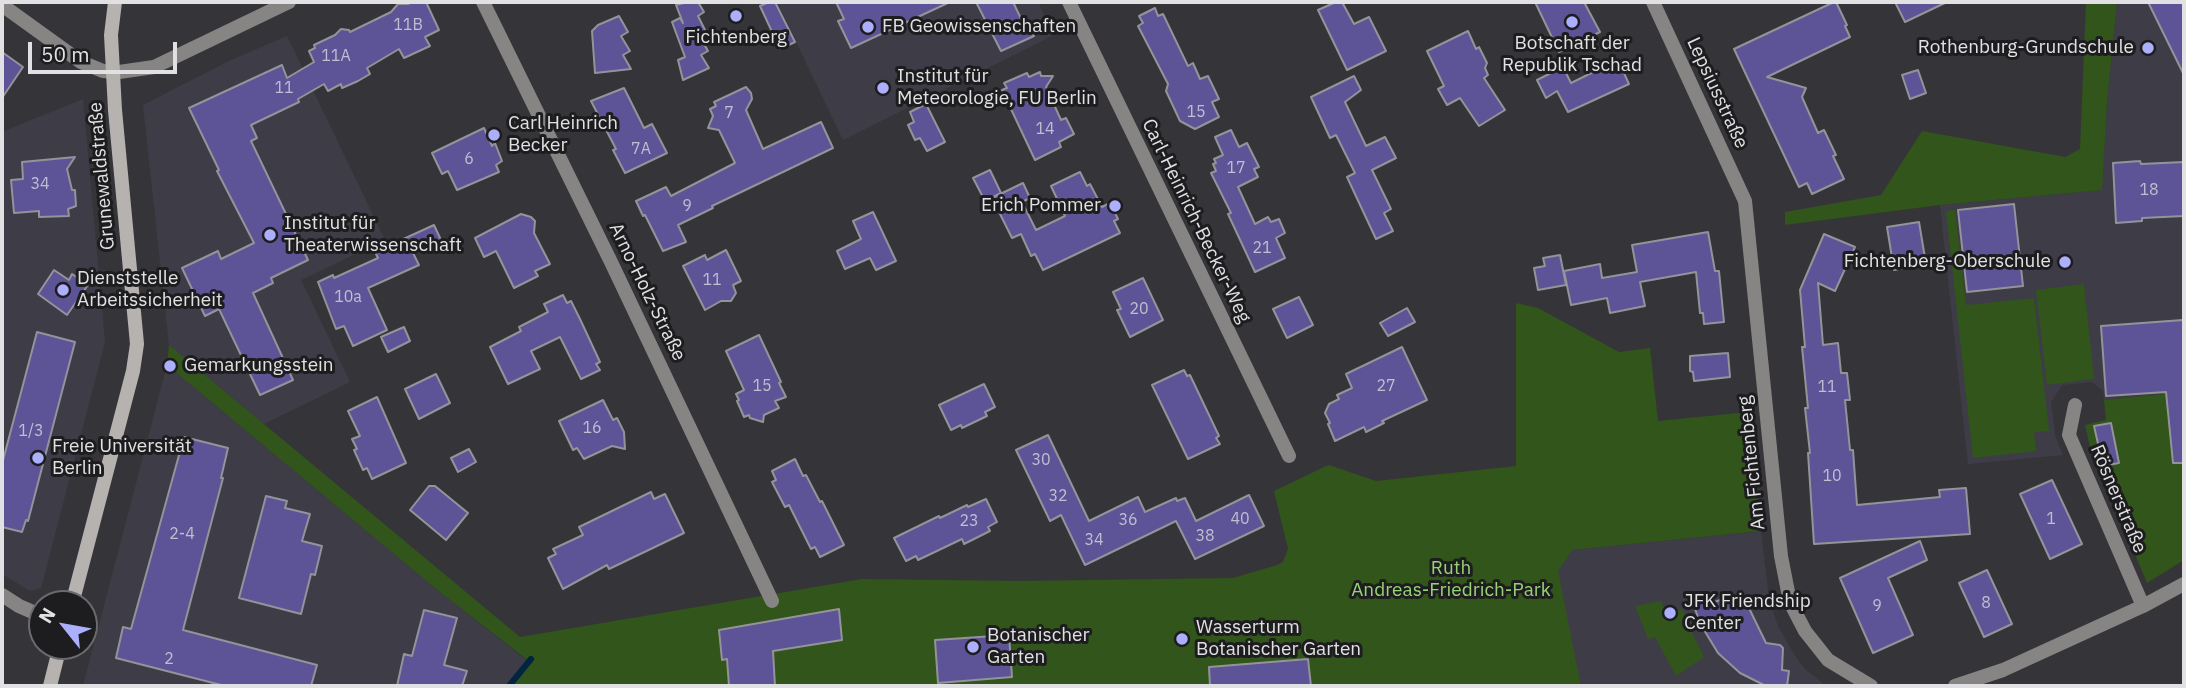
<!DOCTYPE html>
<meta charset="utf-8">
<style>
body{margin:0}
#map{position:relative;width:2186px;height:688px;overflow:hidden;background:#353539;font-family:"IBM Plex Sans",sans-serif}
canvas{display:block}
.frame{position:absolute;inset:0;border:4px solid #e1e1e3;pointer-events:none}
.north{position:absolute;left:28px;top:590px;width:70px;height:70px;box-sizing:border-box;background:#1d1d1f;border:2px solid #6b6b6d;border-radius:50%;rotate:301deg;font-size:19px;font-weight:700;line-height:28px;text-align:center;color:#e1e1e3}
.north::after{content:'';display:block;margin:auto;width:24px;height:32px;background:#acaffb;clip-path:polygon(50% 0,100% 100%,50% 72%,0 100%)}
.scale{position:absolute;left:28px;top:42px;width:149px;height:32px;box-sizing:border-box;border:4px solid #e1e1e3;border-top:0;padding-left:9px;font-size:21px;line-height:24px;white-space:nowrap;color:#e1e1e3;-webkit-text-stroke:5px #1d1d1f;paint-order:stroke}
</style>
<div id="map">
<canvas width="2186" height="688"></canvas>
<div class="frame"></div>
<div class="north">N</div>
<div class="scale">50 m</div>
</div>
<script>
const c = document.querySelector('canvas').getContext('2d');
c.lineJoin = 'round';
function fillPath(path, color) { c.fillStyle = color; c.fill(path, 'evenodd'); }
const poly = rows => new Path2D(rows.map(r => 'M' + r).join(''));
function strokePath(path, color, width, dash) { c.strokeStyle = color; c.lineWidth = width; c.lineCap = dash ? 'butt' : 'round'; c.setLineDash(dash || []); c.stroke(path); }
function drawText(font, color, halo, rows, align = 'center') {
  c.font = font + ' "IBM Plex Sans",sans-serif'; c.lineWidth = 6; c.setLineDash([]); c.textBaseline = 'middle'; c.strokeStyle = halo; c.fillStyle = color; for (const [text, x, y, turn = 0] of rows) {
    c.save(); c.translate(x, y); c.rotate((+turn || 0) * Math.PI / 180); c.textAlign = isNaN(turn) ? turn : align; if (halo) c.strokeText(text, 0, 0); c.fillText(text, 0, 0); c.restore();
  }
}
const built = poly([
 [777,2,1038,2,1054,35,843,140],
 [2117,2,2184,2,2184,392,2104,400,2103,391,2092,382,2062,385,2051,402,2055,435,2063,455,1968,464,1940,205,2101,190,2107,101],
 [287,36,385,240,301,280,350,382,264,424,169,345,143,105,229,61],
 [83,99,105,342,41,588,30,591,2,574,2,132],
 [167,365,436,589,530,663,511,686,83,686],
 [1761,531,1769,600,1778,626,1794,654,1805,669,1826,686,1581,686,1557,571,1572,550]
]);
const green = poly([
 [2086,2,2117,2,2107,101,2102,190,1940,205,1785,225,1785,212,1881,195,1922,131,2065,157,2080,149],
 [1955,210,1966,305,2034,298,2049,431,2034,432,2036,451,1973,458,1946,211],
 [2084,284,2094,379,2047,385,2036,290],
 [1516,303,1538,308,1619,352,1650,348,1658,421,1748,412,1761,531,1572,550,1558,571,1581,686,511,686,530,662,436,589,167,365,169,345,520,637,862,579,1020,581,1233,578,1277,565,1283,562,1288,549,1274,491,1324,467,1329,465,1376,481,1516,466],
 [2184,392,2184,560,2147,583,2090,447,2085,425,2106,420,2104,400],
 [1661,601,1666,614,1683,609,1687,622,1704,657,1676,676,1655,637,1648,639,1635,606]
]);
const stream = poly([
 [509,686,531,659]
]);
const building = poly([
 [413,2,426,2,439,30,425,37,430,46,404,58,399,49,367,68,370,74,358,81,342,88,341,84,328,91,324,84,298,99,299,102,251,125,257,138,251,141,308,260,271,278,273,283,253,293,293,380,260,395,219,309,205,316,182,268,218,251,221,259,254,243,217,171,219,170,189,108,282,65,287,78,314,62,309,51,315,48,314,45,335,35,341,29,349,30,350,32,391,12,398,4,408,4,413,2],
 [688,2,698,2,704,12,698,16,706,32,699,35,708,51,701,55,709,68,683,80,678,60,685,57,672,22,680,18,683,23,676,5,688,2],
 [769,2,775,2,795,42,780,49,760,6,769,2],
 [836,2,950,2,851,48,838,21,844,19,836,2],
 [976,2,1013,2,1026,29,1034,36,1001,51,976,2],
 [1336,2,1342,2,1354,24,1369,17,1386,51,1347,70,1318,10,1336,2],
 [1535,2,1584,2,1600,32,1559,52,1535,2],
 [1834,2,1836,2,1847,25,1845,26,1850,37,1767,77,1806,88,1802,97,1818,133,1824,130,1836,155,1833,156,1844,179,1812,194,1807,183,1799,187,1734,49,1834,2],
 [1895,2,1947,2,1905,22,1895,2],
 [2148,2,2184,2,2184,75,2148,2],
 [1155,8,1158,16,1163,14,1188,66,1193,63,1200,79,1208,76,1219,99,1212,102,1219,117,1195,129,1180,121,1166,91,1168,84,1138,26,1143,23,1139,16,1155,8],
 [619,16,628,32,621,36,630,51,623,55,631,69,595,73,592,31,598,25,619,16],
 [1468,31,1476,49,1479,47,1487,63,1485,68,1488,75,1484,78,1505,110,1479,126,1460,98,1447,105,1438,89,1444,86,1427,51,1468,31],
 [2,52,23,67,2,98,2,52],
 [1618,60,1629,84,1568,112,1557,91,1546,98,1537,80,1563,67,1571,83,1618,60],
 [1918,70,1926,93,1910,99,1902,75,1918,70],
 [1040,72,1041,76,1053,76,1046,87,1061,120,1066,118,1074,134,1059,142,1061,147,1035,160,1002,90,1007,88,1004,83,1027,73,1029,77,1040,72],
 [1354,76,1361,90,1345,102,1366,146,1385,137,1396,158,1372,170,1391,209,1384,213,1393,231,1376,239,1347,177,1355,173,1336,135,1330,138,1311,97,1354,76],
 [746,87,751,93,752,99,746,110,763,149,821,122,833,148,712,206,713,208,678,225,686,242,663,251,645,215,643,216,636,201,666,187,671,196,735,163,719,130,708,128,713,116,710,109,716,106,714,102,746,87],
 [624,88,644,128,652,124,667,153,625,173,613,150,616,149,591,101,624,88],
 [926,104,945,142,927,151,920,138,915,140,908,125,914,122,910,112,926,104],
 [484,128,492,146,495,143,502,161,496,165,499,172,457,190,448,171,442,174,432,153,484,128],
 [1231,130,1239,147,1247,143,1259,167,1254,169,1258,177,1238,187,1255,224,1268,217,1271,222,1279,219,1285,233,1276,238,1285,258,1255,272,1228,214,1231,213,1211,173,1216,171,1213,164,1216,163,1214,159,1223,155,1215,137,1231,130],
 [75,157,67,169,72,190,75,190,76,206,68,209,69,216,39,217,39,211,14,213,11,180,23,179,22,162,75,157],
 [2140,161,2141,164,2184,162,2184,216,2142,218,2142,221,2116,223,2113,163,2140,161],
 [990,170,1001,193,985,201,973,178,990,170],
 [1080,172,1087,186,1090,184,1102,207,1110,203,1118,219,1114,221,1120,233,1043,270,1035,254,1031,256,1021,234,1012,238,992,198,1023,183,1030,198,1022,202,1036,230,1065,216,1051,186,1080,172],
 [2014,204,2023,286,1967,292,1958,210,2014,204],
 [873,212,896,261,876,270,870,258,845,269,837,251,861,239,853,221,873,212],
 [521,214,531,217,535,221,534,233,550,264,535,271,538,276,514,288,496,251,484,257,475,238,521,214],
 [1919,222,1926,264,1894,270,1887,227,1919,222],
 [434,225,441,240,413,253,419,265,368,288,387,330,353,346,344,326,336,329,318,282,333,275,334,278,378,258,375,252,434,225],
 [1708,232,1715,271,1719,271,1724,322,1704,324,1703,313,1700,313,1696,272,1640,282,1645,306,1610,313,1607,298,1571,305,1564,271,1600,264,1602,278,1637,272,1632,245,1708,232],
 [1824,234,1855,247,1835,291,1818,283,1823,345,1838,343,1841,373,1847,373,1850,400,1845,400,1850,450,1853,450,1857,505,1940,497,1939,490,1966,488,1970,534,1814,544,1808,453,1810,453,1805,408,1808,408,1802,347,1805,347,1800,290,1824,234],
 [726,250,741,281,733,285,736,293,731,301,721,301,705,310,683,266,705,255,707,260,726,250],
 [1560,255,1566,285,1538,290,1534,268,1545,266,1543,258,1560,255],
 [54,270,69,280,72,274,88,285,67,315,38,294,54,270],
 [1143,278,1163,320,1130,337,1117,310,1121,309,1113,292,1143,278],
 [563,295,567,303,571,301,580,319,600,362,596,364,600,370,581,379,560,337,531,351,540,369,508,384,490,347,521,331,519,327,548,312,544,304,563,295],
 [1299,297,1313,325,1287,338,1273,309,1299,297],
 [1407,308,1415,322,1388,336,1380,323,1407,308],
 [2183,320,2184,463,2173,463,2166,392,2106,396,2101,326,2183,320],
 [404,327,410,341,388,352,381,337,404,327],
 [37,332,75,342,28,521,26,520,22,532,2,527,2,464,37,332],
 [759,335,781,382,779,383,786,397,775,401,779,408,764,415,763,422,750,418,749,415,744,417,737,401,739,400,736,394,744,390,726,351,759,335],
 [1402,347,1427,400,1382,421,1384,423,1366,432,1364,427,1335,441,1328,424,1330,423,1325,413,1329,404,1339,399,1337,395,1352,388,1346,374,1402,347],
 [1728,353,1730,377,1694,381,1693,372,1690,371,1690,356,1728,353],
 [1184,370,1187,376,1190,375,1219,436,1216,438,1220,444,1188,459,1152,385,1184,370],
 [436,374,450,403,419,419,405,389,436,374],
 [984,384,995,407,985,412,987,416,962,428,961,425,951,430,939,405,984,384],
 [377,397,406,463,372,479,367,468,363,470,354,450,357,449,352,439,360,436,348,411,377,397],
 [603,400,613,420,617,418,624,432,625,449,612,446,584,459,577,448,573,450,559,421,603,400],
 [2111,423,2119,463,2103,466,2094,426,2111,423],
 [1048,435,1089,521,1138,497,1145,512,1176,498,1177,501,1185,498,1196,521,1249,495,1264,526,1195,559,1176,521,1085,565,1061,515,1050,521,1016,450,1048,435],
 [184,437,228,448,221,478,223,478,183,630,317,665,311,686,225,686,116,658,123,627,131,629,184,437],
 [469,449,476,462,458,472,451,458,469,449],
 [795,459,803,476,806,475,820,502,822,501,844,545,820,557,815,547,811,549,789,505,785,507,772,482,776,480,772,471,795,459],
 [2052,480,2082,544,2050,559,2020,494,2052,480],
 [429,486,435,486,468,513,446,540,410,510,429,486],
 [651,492,654,499,665,494,684,533,609,569,607,565,563,589,548,558,556,554,553,549,583,535,579,527,651,492],
 [266,496,287,501,285,508,310,514,302,541,322,546,315,575,311,574,301,614,239,598,266,496],
 [986,499,997,522,988,527,990,531,964,544,962,539,918,560,916,556,906,561,894,538,939,516,940,518,967,505,968,507,986,499],
 [1920,541,1927,560,1888,578,1913,635,1873,653,1840,578,1920,541],
 [1987,570,2012,624,1984,637,1959,583,1987,570],
 [1736,595,1742,604,1746,602,1766,643,1780,645,1783,648,1782,670,1789,671,1787,686,1766,686,1740,673,1718,653,1701,625,1693,604,1713,598,1714,602,1736,595],
 [839,609,842,640,773,651,775,686,729,686,727,659,722,660,719,630,839,609],
 [424,610,457,618,444,665,467,671,462,686,397,686,404,654,412,656,424,610],
 [1009,635,1012,677,938,683,935,640,1009,635],
 [1308,659,1311,686,1210,686,1209,667,1308,659]
]);
const minor = poly([
 [483,2,611,262,772,601],
 [1069,2,1289,456],
 [1653,2,1745,201,1781,556,1790,602,1805,631,1828,660,1871,686],
 [2,5,81,62,103,71,119,72,154,67,289,2],
 [2075,405,2069,435,2143,606],
 [2,595,19,606,42,616],
 [1955,686,2003,670,2143,606,2184,584]
]);
const secondary = poly([
 [72,604,133,371,137,344,115,110,111,35,115,2],
 [50,686,60,646]
]);
const markers = [
 [736,16,7,"#acaffb"],
 [1572,22,7,"#acaffb"],
 [868,27,7,"#acaffb"],
 [2148,48,7,"#acaffb"],
 [883,88,7,"#acaffb"],
 [494,135,7,"#acaffb"],
 [1115,206,7,"#acaffb"],
 [270,235,7,"#acaffb"],
 [2065,262,7,"#acaffb"],
 [63,290,7,"#acaffb"],
 [170,366,7,"#acaffb"],
 [38,458,7,"#acaffb"],
 [1670,613,7,"#acaffb"],
 [1182,639,7,"#acaffb"],
 [973,647,7,"#acaffb"]
];
const numberNames = [
 ["11B",408,25],
 ["11A",336,56],
 ["11",284,88],
 ["15",1196,112],
 ["7",729,113],
 ["14",1045,129],
 ["7A",641,149],
 ["6",469,159],
 ["17",1236,168],
 ["34",40,184],
 ["18",2149,190],
 ["9",687,206],
 ["21",1262,248],
 ["11",712,280],
 ["10a",348,297],
 ["20",1139,309],
 ["15",762,386],
 ["27",1386,386],
 ["11",1827,387],
 ["16",592,428],
 ["1/3",31,431],
 ["30",1041,460],
 ["10",1832,476],
 ["32",1058,496],
 ["40",1240,519],
 ["1",2051,519],
 ["36",1128,520],
 ["23",969,521],
 ["2-4",182,534],
 ["38",1205,536],
 ["34",1094,540],
 ["8",1986,603],
 ["9",1877,606],
 ["2",169,659]
];
const poiNames = [
 ["FB Geowissenschaften",882,27],
 ["Fichtenberg",736,38,"center"],
 ["Botschaft der",1572,44,"center"],
 ["Republik Tschad",1572,66,"center"],
 ["Rothenburg-Grundschule",2134,48,"right"],
 ["Institut für",897,77],
 ["Meteorologie, FU Berlin",897,99],
 ["Carl Heinrich",508,124],
 ["Becker",508,146],
 ["Erich Pommer",1101,206,"right"],
 ["Institut für",284,224],
 ["Theaterwissenschaft",284,246],
 ["Fichtenberg-Oberschule",2051,262,"right"],
 ["Dienststelle",77,279],
 ["Arbeitssicherheit",77,301],
 ["Gemarkungsstein",184,366],
 ["Freie Universität",52,447],
 ["Berlin",52,469],
 ["JFK Friendship",1684,602],
 ["Center",1684,624],
 ["Wasserturm",1196,628],
 ["Botanischer Garten",1196,650],
 ["Botanischer",987,636],
 ["Garten",987,658]
];
const streetNames = [
 ["Lepsiusstraße",1717,93,65],
 ["Grunewaldstraße",102,176,-95],
 ["Carl-Heinrich-Becker-Weg",1196,221,64],
 ["Arno-Holz-Straße",647,292,64],
 ["Am Fichtenberg",1752,463,-96],
 ["Rösnerstraße",2118,499,67]
];
const parkNames = [
 ["Ruth",1451,569],
 ["Andreas-Friedrich-Park",1451,591]
];
fillPath(built, '#3e3d47');
fillPath(green, '#31551a');
strokePath(stream, '#012540', 6);
fillPath(building, '#5d5397');
strokePath(building, '#949399', 2);
strokePath(minor, '#878584', 14);
strokePath(secondary, '#b6b2b0', 14);
for (const [x, y, r, color] of markers) { const dot = new Path2D(); dot.arc(x, y, r, 0, 2 * Math.PI); c.fillStyle = color; c.fill(dot); strokePath(dot, '#1d1d1f', 2.5); }
drawText('16px', '#c0bed0', null, numberNames);
drawText('19px', '#e1e1e3', '#1d1d1f', poiNames, 'left');
drawText('19px', '#e1e1e3', '#1d1d1f', streetNames);
drawText('19px', '#97d276', '#1d1d1f', parkNames);
</script>
